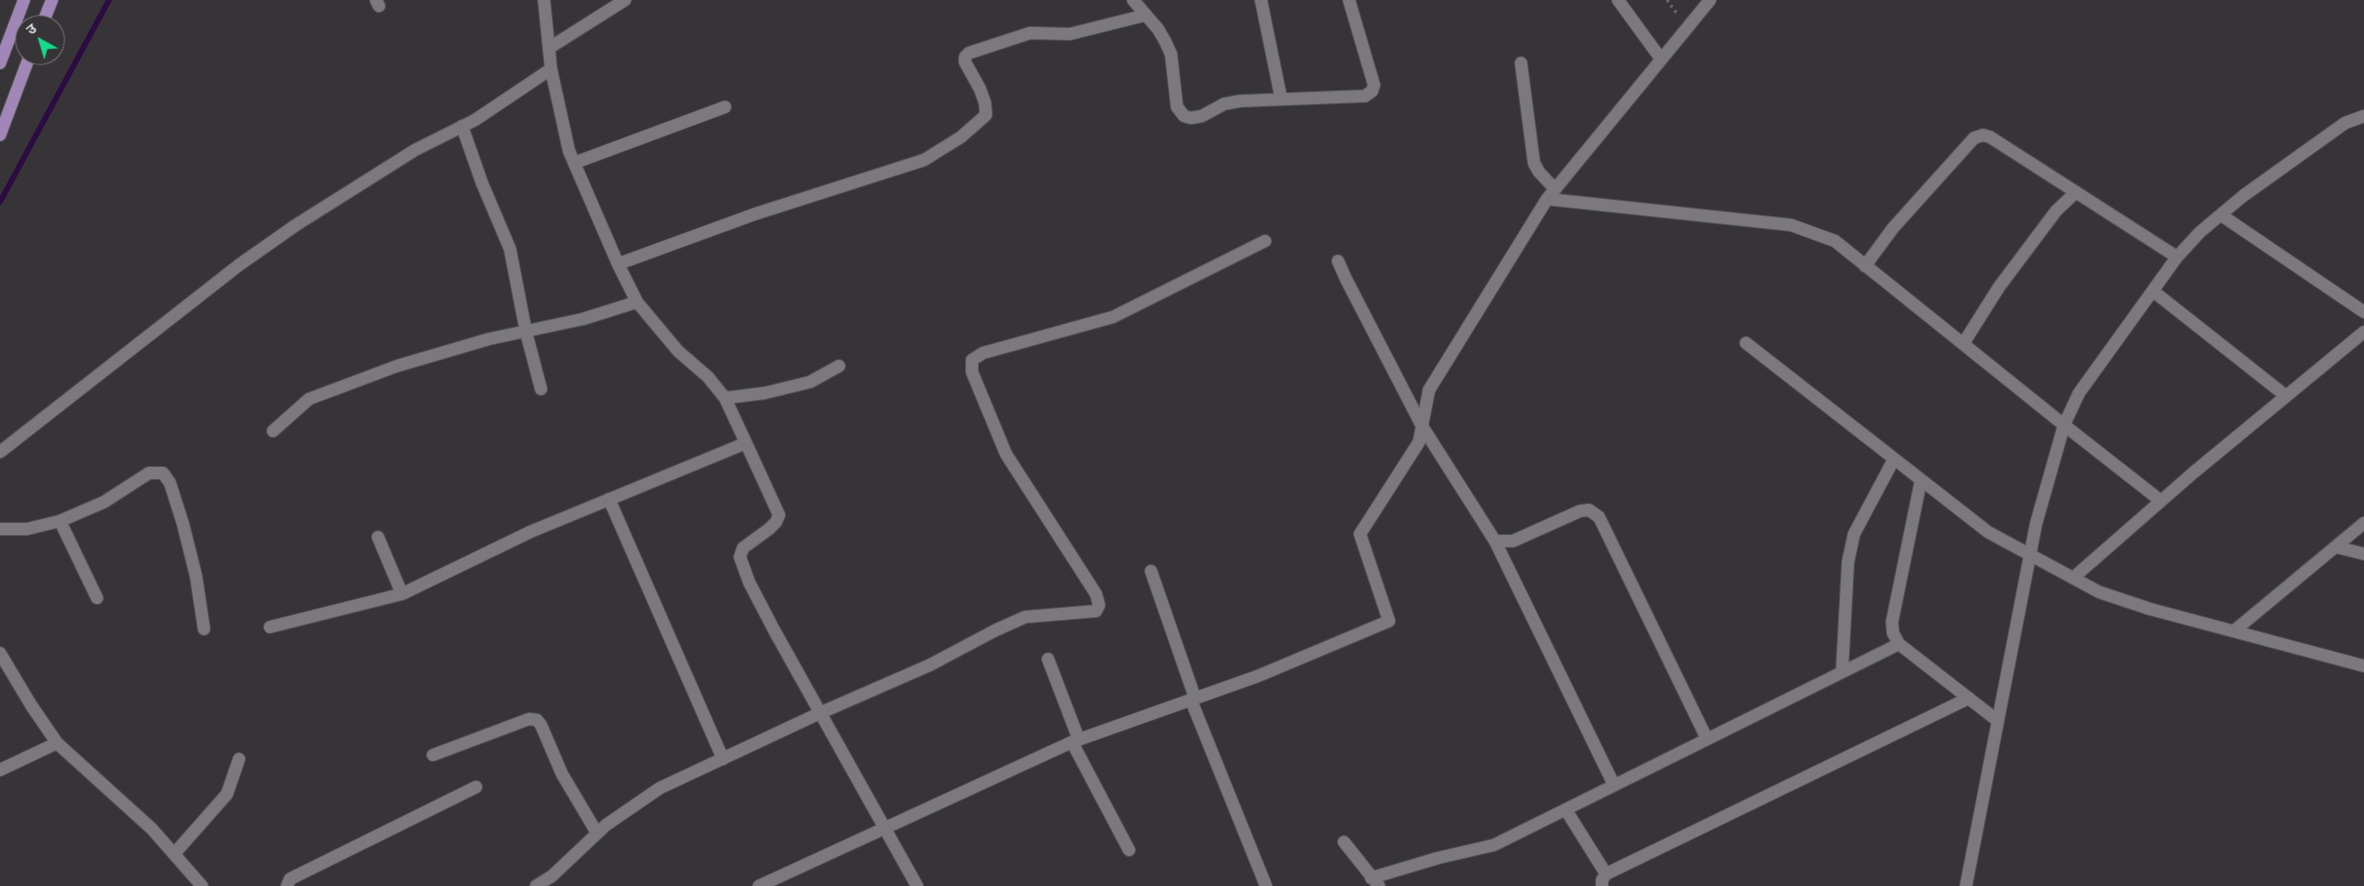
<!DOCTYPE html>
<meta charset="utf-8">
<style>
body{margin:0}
#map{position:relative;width:2364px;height:886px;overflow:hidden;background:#363437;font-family:"PT Sans","Noto Sans Devanagari",sans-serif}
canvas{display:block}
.north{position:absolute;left:15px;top:15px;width:50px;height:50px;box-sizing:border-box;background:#363437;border:1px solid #787679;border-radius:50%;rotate:321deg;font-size:14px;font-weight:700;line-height:20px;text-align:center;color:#dad9dc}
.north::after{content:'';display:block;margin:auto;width:18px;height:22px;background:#16d989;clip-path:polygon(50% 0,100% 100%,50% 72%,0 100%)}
</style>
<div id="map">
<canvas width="2364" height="886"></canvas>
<div class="north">उ</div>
</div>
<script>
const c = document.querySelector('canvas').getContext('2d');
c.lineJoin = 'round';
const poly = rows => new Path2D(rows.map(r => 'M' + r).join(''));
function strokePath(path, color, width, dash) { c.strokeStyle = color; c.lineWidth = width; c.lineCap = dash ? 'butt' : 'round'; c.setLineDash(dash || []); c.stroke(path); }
const stream = poly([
 [0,202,109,0]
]);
const path = poly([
 [1667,0,1678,15]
]);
const minor = poly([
 [376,0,379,6],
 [1133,0,1158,29,1165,41,1171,54,1177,107,1184,116,1191,118,1202,116,1224,104,1240,101,1365,96,1372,91,1374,85,1349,0],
 [1261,0,1281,98],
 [1618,0,1661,59],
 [549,48,625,0],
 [1521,63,1534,163,1539,172,1555,189],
 [551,69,569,151,618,264,637,302,678,351,708,377,725,398,765,393,810,382,839,366],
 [462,126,482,183,510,249,526,332,541,389],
 [574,163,725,107],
 [1547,199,1791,225,1835,241,2064,425,2036,524,1966,886],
 [2221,215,2364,312],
 [1338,261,1346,279,1422,426,1495,541,1614,785],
 [618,264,755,214,924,160,961,137,986,115,985,103,980,89,965,62,965,57,969,53,1030,33,1070,34,1146,15],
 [1865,266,1893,228,1974,138,1983,135,1990,137,2177,257],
 [2153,291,2286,396],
 [1746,343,1988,532,2099,592,2150,609,2364,666],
 [1963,344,1999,287,2056,211,2076,192],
 [725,398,746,443],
 [273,431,309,399,397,366,489,339,583,319,637,302],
 [0,452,239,265,296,225,415,150,475,120,551,69,544,0],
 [1921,480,1892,622,1893,633,1899,644,1998,721],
 [609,499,723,759],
 [2161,501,2064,425,2079,393,2177,257,2200,232,2243,196,2345,123,2364,116],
 [60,521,97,598],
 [0,529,27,529,60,521,104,502,149,473,163,473,170,483,183,524,196,576,204,629],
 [378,537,402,594,530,532,746,443,779,515,776,522,769,529,743,548,740,557,749,582,774,630,917,886],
 [1495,541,1513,541,1580,511,1589,510,1599,517,1707,739],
 [2336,547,2364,554],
 [1151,571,1195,698],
 [2073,578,2193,473,2364,332],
 [270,627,402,594],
 [2234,631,2364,523],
 [0,653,31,705,57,743,152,829,202,886],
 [1048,659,1079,740],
 [1842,672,1848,562,1854,534,1894,459],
 [1191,700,1266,886],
 [1072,742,1129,850],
 [433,755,529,719,537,720,541,725,562,774,597,833],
 [0,770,57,743],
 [1566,810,1606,874],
 [1344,842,1379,886],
 [174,854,227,794,239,759],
 [1371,878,1438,858,1494,845,1899,644],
 [287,886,290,879,476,787],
 [536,886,552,876,606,825,660,788,820,713,930,665,994,631,1025,617,1096,611,1099,605,1096,594,1006,454,972,372,972,360,983,353,1113,317,1265,241],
 [759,886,1072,742,1258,676,1389,621,1360,534,1419,442,1429,390,1547,199,1710,0],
 [1602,886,1602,880,1606,874,1969,698]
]);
const major = poly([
 [42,25,52,0],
 [0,63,24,0],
 [0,135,30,55]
]);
strokePath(stream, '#2c0b42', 5.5);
strokePath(minor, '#525154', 14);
strokePath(major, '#525154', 14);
strokePath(path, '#6a686b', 3, [2.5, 4]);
strokePath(minor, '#7b797d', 12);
strokePath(major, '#a187b8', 12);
</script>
